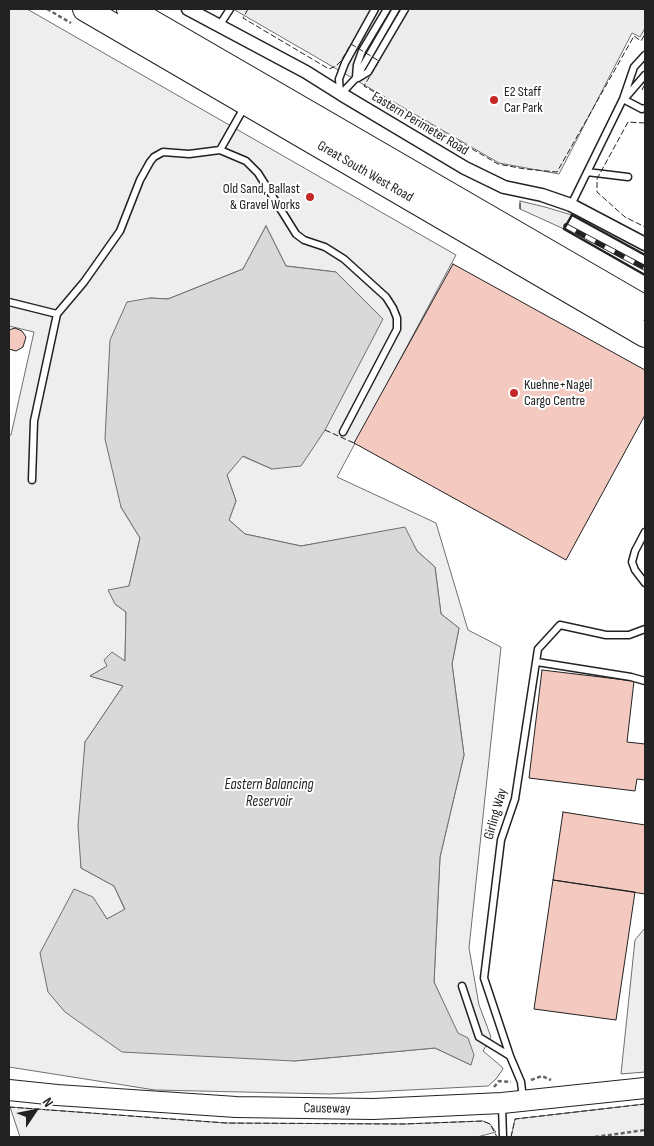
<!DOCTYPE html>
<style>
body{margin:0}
#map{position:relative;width:654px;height:1146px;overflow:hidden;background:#fff;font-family:"Sofia Sans Condensed",sans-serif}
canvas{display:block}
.frame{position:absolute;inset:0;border:10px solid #222;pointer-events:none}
.north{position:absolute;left:10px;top:1086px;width:50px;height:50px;-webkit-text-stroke:4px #fff;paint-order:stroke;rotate:56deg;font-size:14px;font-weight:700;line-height:20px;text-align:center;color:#222}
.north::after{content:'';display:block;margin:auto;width:18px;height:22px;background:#222;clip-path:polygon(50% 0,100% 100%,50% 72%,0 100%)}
</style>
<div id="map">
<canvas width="654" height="1146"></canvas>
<div class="frame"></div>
<div class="north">N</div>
</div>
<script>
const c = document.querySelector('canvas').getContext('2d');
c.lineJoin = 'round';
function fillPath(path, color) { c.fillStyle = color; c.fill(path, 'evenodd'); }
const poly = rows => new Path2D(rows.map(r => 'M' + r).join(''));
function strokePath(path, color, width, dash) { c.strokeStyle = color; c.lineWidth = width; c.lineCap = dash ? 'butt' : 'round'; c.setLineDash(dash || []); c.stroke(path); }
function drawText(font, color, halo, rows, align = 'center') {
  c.font = font + ' "Sofia Sans Condensed",sans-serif'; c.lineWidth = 4; c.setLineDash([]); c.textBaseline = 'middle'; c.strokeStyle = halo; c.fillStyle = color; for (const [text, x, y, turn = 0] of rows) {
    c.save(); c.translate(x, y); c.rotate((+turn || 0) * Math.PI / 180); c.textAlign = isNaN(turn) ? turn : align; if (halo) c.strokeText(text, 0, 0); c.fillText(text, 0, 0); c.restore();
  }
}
const green = poly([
 [9,9,27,9,456,255,337,477,436,523,468,630,501,647,469,948,479,1005,491,1037,483,1051,502,1067,503,1069,496,1079,488,1086,330,1094,155,1090,9,1067,9,435,11,435,34,332,9,326,9,9],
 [266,226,286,266,336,272,272,469,242,456,227,475,236,501,229,520,245,534,301,546,404,528,417,551,435,567,441,614,459,628,452,664,464,755,440,857,434,982,471,1065,435,1048,294,1061,40,953,93,898,107,919,125,910,114,886,81,868,85,742,123,686,90,676,108,666,125,661,126,612,115,604,129,586,140,538,121,507,150,298,168,299,243,269,266,226],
 [520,201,545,207,572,215,564,229,520,209,520,201],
 [645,928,645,1072,621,1074,635,940,645,928],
 [645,1104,645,1137,511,1137,515,1119,645,1104],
 [10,1107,226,1123,404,1124,483,1121,490,1124,496,1132,477,1137,20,1137,10,1107]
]);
const parking = poly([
 [233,9,645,9,645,28,640,37,632,33,559,174,499,163,233,9]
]);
const water = poly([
 [266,226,286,266,336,272,383,319,325,430,301,466,272,469,243,456,227,475,236,501,229,520,245,534,301,546,405,527,417,551,435,567,441,614,459,628,452,664,464,755,440,857,434,982,458,1033,468,1038,474,1055,471,1065,435,1048,294,1061,122,1052,65,1012,48,992,40,953,74,889,93,897,107,919,125,909,114,886,81,868,78,826,85,742,123,686,90,676,107,666,104,660,112,652,125,661,126,612,115,604,108,590,129,586,140,538,121,507,105,439,110,340,127,302,150,298,168,299,243,269,266,226]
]);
const building = poly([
 [453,264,645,370,645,415,566,560,354,443,453,264],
 [15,328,22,331,26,337,23,347,16,351,9,349,9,330,15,328],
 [542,670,634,681,627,742,645,744,645,780,637,779,635,791,529,778,542,670],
 [563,812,645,825,645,894,553,880,563,812],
 [553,880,635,892,616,1020,534,1009,553,880]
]);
const path = poly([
 [47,9,71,23],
 [531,1080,542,1076,551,1080],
 [494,1087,499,1081,511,1082],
 [595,1137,645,1130]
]);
const lane = poly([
 [219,26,230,9],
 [356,77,357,65,362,51,387,9],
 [358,78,368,72,405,9],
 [340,93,339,79,345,63,375,9],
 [341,94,356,78,396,9],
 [626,97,645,75],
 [623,99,642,109,645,108],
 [245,106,220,150,246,161,258,173,296,234,304,240,325,247,344,259,386,297,393,308,397,318,397,329,343,432],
 [587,172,628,177],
 [571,205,623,99,634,67,645,55],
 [9,302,57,314],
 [32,480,34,421,57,314,84,282,120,231,140,180,150,162,154,157,163,152,189,154,220,150],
 [645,532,635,551,632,562,635,570,645,583],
 [537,662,631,677,645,681],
 [462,986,479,1037,510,1056],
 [523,1099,521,1082,510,1056,484,978,501,840,515,799,538,649,560,625,606,635,629,635,645,629],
 [502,1106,503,1137]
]);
const street = poly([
 [188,9,306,72,341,94,465,168,504,187,542,195,571,205,645,244]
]);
const primary = poly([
 [9,1090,57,1095,236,1107,373,1109,502,1103,645,1088]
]);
const highway = poly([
 [85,9,645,335],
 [129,9,645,308]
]);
const rail = poly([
 [566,226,645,268]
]);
const fence = poly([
 [248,9,243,18,329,69,336,66,341,61,351,44,379,61,364,86,498,164,525,169,557,172,634,36,641,41,645,34],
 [642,90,645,84],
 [645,123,628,122,597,179,597,192,625,217,645,227],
 [520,209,520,201],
 [325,430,354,443],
 [9,1107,226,1123,404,1124,483,1121,490,1124,497,1137],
 [511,1137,515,1119,645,1104]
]);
const wall = poly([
 [645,255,572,215,564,229,645,275]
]);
const markers = [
 [494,100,5,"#c62828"],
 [310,197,5,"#c62828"],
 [514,393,5,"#c62828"]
];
const poiNames = [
 ["E2 Staff",504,92],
 ["Car Park",504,108],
 ["Old Sand, Ballast",300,189,"right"],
 ["& Gravel Works",300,205,"right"],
 ["Kuehne+Nagel",524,385],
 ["Cargo Centre",524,401]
];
const streetNames = [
 ["Eastern Perimeter Road",420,124,31],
 ["Great South West Road",365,172,30],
 ["Girling Way",496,814,-74],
 ["Causeway",327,1109,1]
];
const waterNames = [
 ["Eastern Balancing",269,785],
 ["Reservoir",269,802]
];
fillPath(green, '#eee');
strokePath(green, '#6f6f6f', 1);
fillPath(parking, '#ededed');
strokePath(parking, '#6f6f6f', 1);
fillPath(water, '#d9d9d9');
strokePath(water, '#6f6f6f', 1);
fillPath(building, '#f3c9c0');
strokePath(building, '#222', 1);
strokePath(lane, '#222', 9);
strokePath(street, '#222', 15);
strokePath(primary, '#222', 22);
strokePath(highway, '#222', 26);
strokePath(path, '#646464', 2.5, [4, 2.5]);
strokePath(lane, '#fff', 6);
strokePath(street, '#fff', 12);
strokePath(primary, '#fff', 20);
strokePath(highway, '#fff', 24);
strokePath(rail, '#222', 5.5);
strokePath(rail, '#fff', 4, [11]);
strokePath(fence, '#222', 1, [6, 2.5]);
strokePath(wall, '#222', 2.5);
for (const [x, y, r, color] of markers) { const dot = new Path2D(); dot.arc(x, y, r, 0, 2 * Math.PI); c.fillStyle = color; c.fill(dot); strokePath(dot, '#fff', 2); }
drawText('14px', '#222', '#fff', poiNames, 'left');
drawText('14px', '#222', '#fff', streetNames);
drawText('italic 15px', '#222', '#fff', waterNames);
</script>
